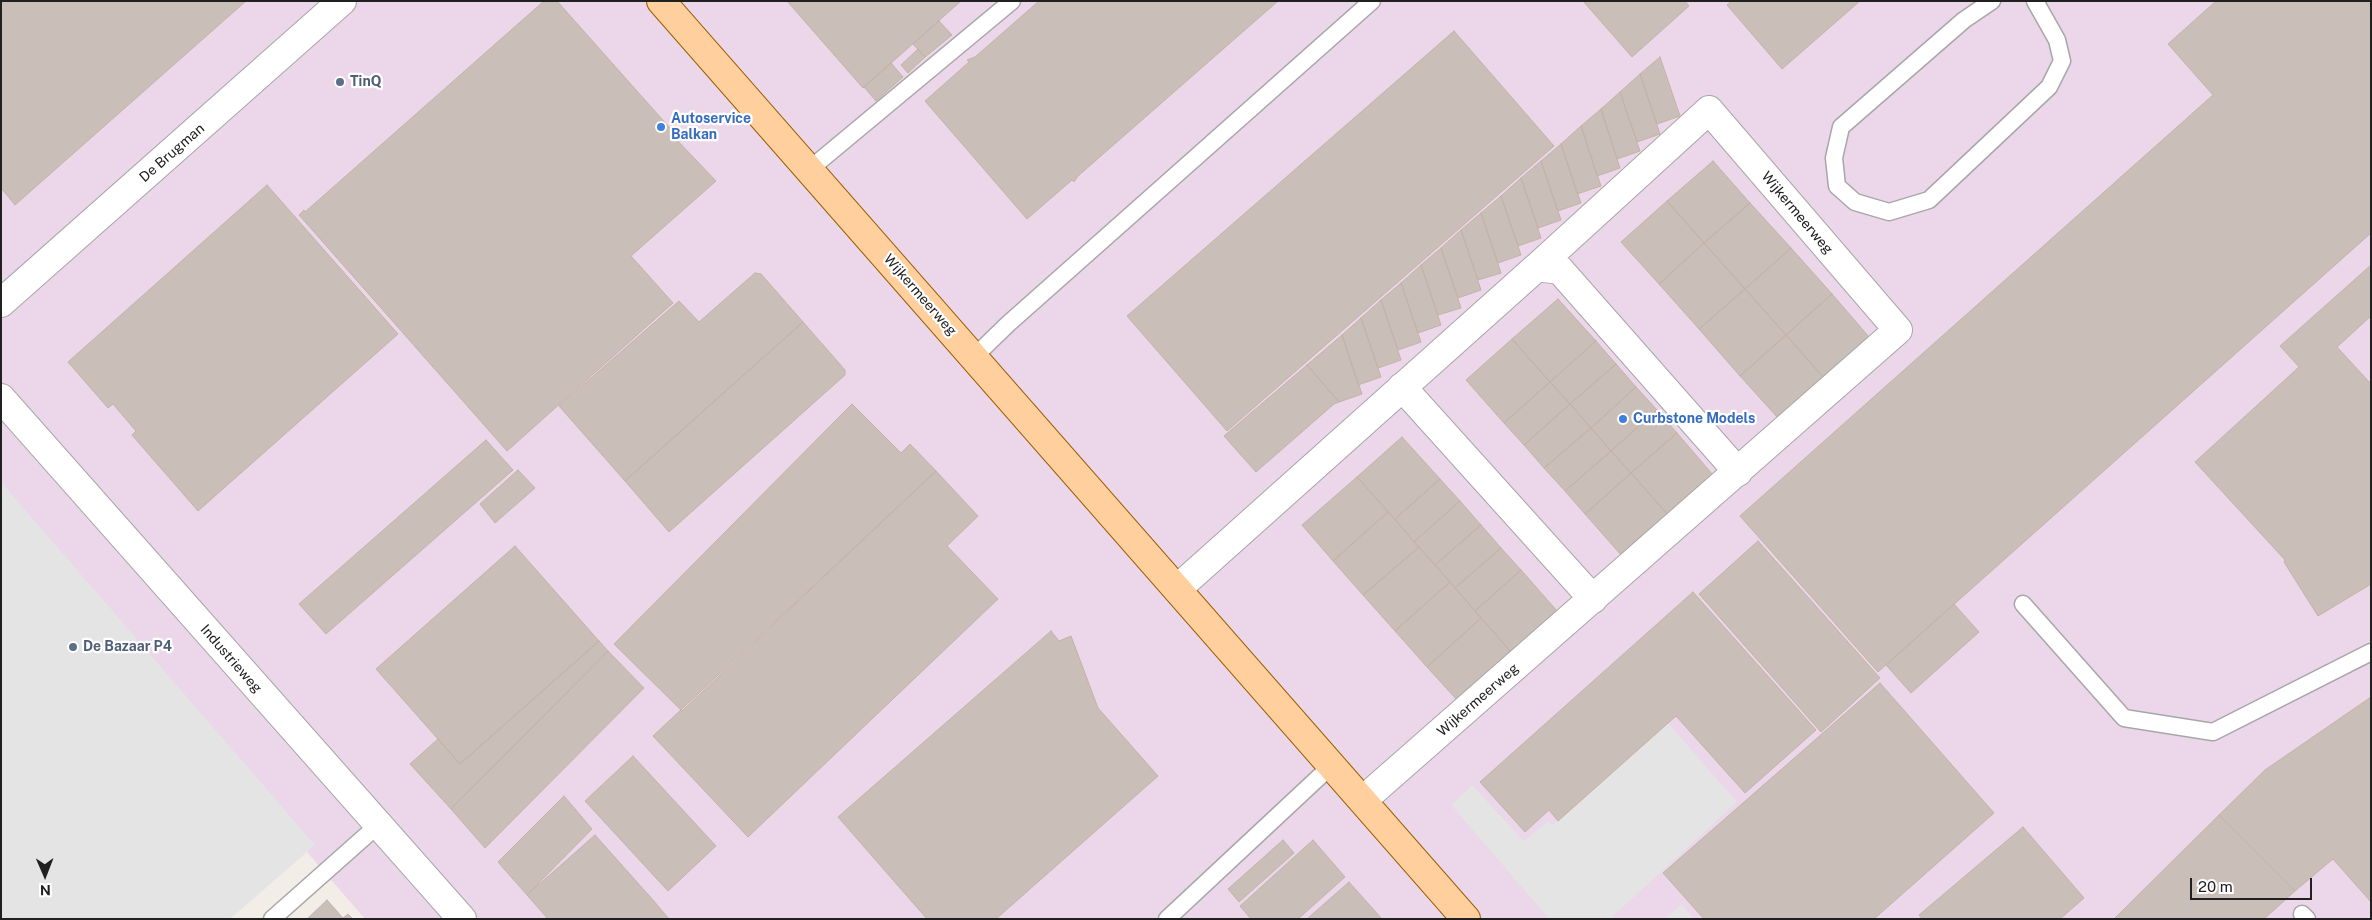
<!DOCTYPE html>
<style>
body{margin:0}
#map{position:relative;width:2372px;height:920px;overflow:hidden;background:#f2ede6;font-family:"Public Sans",sans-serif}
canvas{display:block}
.frame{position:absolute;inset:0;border:2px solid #202020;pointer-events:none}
.north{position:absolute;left:20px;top:850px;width:50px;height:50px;-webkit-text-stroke:4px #fff;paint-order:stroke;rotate:179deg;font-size:14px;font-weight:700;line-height:20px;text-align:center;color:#202020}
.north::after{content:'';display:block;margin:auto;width:18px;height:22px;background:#202020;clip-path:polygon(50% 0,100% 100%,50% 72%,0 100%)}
.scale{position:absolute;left:2190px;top:878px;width:122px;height:22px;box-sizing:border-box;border:2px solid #202020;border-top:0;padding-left:6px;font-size:15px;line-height:18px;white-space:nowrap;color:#202020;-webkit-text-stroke:4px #fff;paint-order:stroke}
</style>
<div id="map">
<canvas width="2372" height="920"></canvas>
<div class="frame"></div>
<div class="north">N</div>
<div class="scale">20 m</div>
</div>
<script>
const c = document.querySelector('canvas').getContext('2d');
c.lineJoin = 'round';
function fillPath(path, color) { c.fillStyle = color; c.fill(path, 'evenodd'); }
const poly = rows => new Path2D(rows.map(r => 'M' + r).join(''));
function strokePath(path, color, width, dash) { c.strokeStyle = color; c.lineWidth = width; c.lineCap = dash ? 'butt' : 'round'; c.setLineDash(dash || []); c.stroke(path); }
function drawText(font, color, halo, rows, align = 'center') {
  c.font = font + ' "Public Sans",sans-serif'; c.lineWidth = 4.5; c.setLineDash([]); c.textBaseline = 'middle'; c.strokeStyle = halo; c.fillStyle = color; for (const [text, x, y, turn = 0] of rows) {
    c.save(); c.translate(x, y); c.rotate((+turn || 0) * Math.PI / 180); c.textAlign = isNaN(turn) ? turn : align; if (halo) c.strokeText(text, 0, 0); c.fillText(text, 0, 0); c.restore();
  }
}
const industrial = poly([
 [1,1,2371,1,2371,919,365,919,1,498]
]);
const parking = poly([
 [1,482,315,845,230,919,1,919],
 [1668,723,1737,802,1610,919,1549,919,1451,805,1472,785,1524,841,1548,821,1552,825,1558,821],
 [1682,904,1694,919,1664,919]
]);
const building = poly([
 [1,1,246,1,15,205,1,188,1,1],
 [544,1,557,1,676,135,674,137,716,181,631,256,673,303,507,451,299,215,304,210,305,212,544,1],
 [787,1,961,1,863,88,787,1],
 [1039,1,1278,1,1078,176,1074,182,1072,180,1027,219,925,101,969,62,967,60,975,57,1039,1],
 [1583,1,1685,1,1689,6,1632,57,1583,1],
 [1732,1,1860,1,1782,69,1727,5,1732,1],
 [2216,1,2371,1,2371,233,1878,672,1740,516,2213,95,2168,44,2216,1],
 [939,21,952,35,925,57,913,44,939,21],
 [1454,31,1554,146,1227,431,1127,316,1454,31],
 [918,49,925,57,908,73,901,65,918,49],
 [1660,57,1680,116,1657,124,1640,74,1660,57],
 [891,63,903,77,876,101,864,87,891,63],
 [1640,74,1660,134,1637,142,1620,92,1640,74],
 [1620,92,1640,151,1617,159,1601,109,1620,92],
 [1601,109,1620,168,1597,176,1581,126,1601,109],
 [1581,126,1601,186,1577,194,1561,144,1581,126],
 [1561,144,1581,203,1558,211,1541,161,1561,144],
 [1541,161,1561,220,1538,228,1521,178,1541,161],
 [1713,161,1750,203,1704,243,1667,201,1713,161],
 [1521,178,1541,238,1518,246,1501,196,1521,178],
 [267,185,398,334,198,511,132,435,136,431,113,404,108,408,68,362,267,185],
 [1501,196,1521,255,1498,263,1481,213,1501,196],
 [1667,201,1704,243,1659,284,1621,242,1667,201],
 [1750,203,1791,248,1745,289,1704,243,1750,203],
 [1481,213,1501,273,1478,280,1461,230,1481,213],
 [1461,230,1481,290,1458,298,1441,248,1461,230],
 [1704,243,1745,289,1699,329,1659,284,1704,243],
 [1441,248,1461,308,1438,315,1421,265,1441,248],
 [1791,248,1832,294,1786,335,1745,289,1791,248],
 [1421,265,1441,325,1418,333,1401,283,1421,265],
 [2371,265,2371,316,2337,347,2371,384,2371,584,2318,616,2284,562,2285,560,2195,462,2299,367,2280,346,2371,265],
 [755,273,761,274,803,322,625,481,559,406,679,301,699,322,755,273],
 [1401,283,1421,342,1398,350,1381,300,1401,283],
 [1745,289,1786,335,1740,376,1699,329,1745,289],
 [1832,294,1869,337,1823,377,1786,335,1832,294],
 [1558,299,1596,341,1550,382,1512,339,1558,299],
 [1381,300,1401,360,1378,368,1361,318,1381,300],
 [1361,318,1381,377,1358,385,1342,335,1361,318],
 [803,322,845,370,845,375,669,532,625,481,803,322],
 [1342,335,1362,394,1339,402,1307,365,1342,335],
 [1786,335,1823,377,1778,418,1740,376,1786,335],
 [1512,339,1550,382,1504,423,1466,380,1512,339],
 [1596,341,1616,364,1570,404,1550,382,1596,341],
 [1616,364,1636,387,1591,428,1570,404,1616,364],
 [1307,365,1339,402,1334,404,1256,472,1224,436,1307,365],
 [1550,382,1570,404,1524,445,1504,423,1550,382],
 [1636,387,1657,410,1611,451,1591,428,1636,387],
 [852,404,901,453,910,444,936,471,682,711,614,644,852,404],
 [1570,404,1591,428,1544,468,1524,445,1570,404],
 [1657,410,1677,433,1631,473,1611,451,1657,410],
 [1591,428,1611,451,1565,491,1544,468,1591,428],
 [1677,433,1713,475,1668,515,1631,473,1677,433],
 [1402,437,1440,479,1395,519,1357,477,1402,437],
 [486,440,513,470,326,634,299,604,486,440],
 [1611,451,1631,473,1585,514,1565,491,1611,451],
 [518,470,535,488,495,523,480,504,518,470],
 [936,471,978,516,947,546,998,599,748,837,653,736,936,471],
 [1631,473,1668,515,1622,556,1585,514,1631,473],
 [1357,477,1388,512,1333,561,1302,525,1357,477],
 [1440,479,1460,501,1414,542,1395,519,1440,479],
 [1460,501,1481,525,1435,565,1414,542,1460,501],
 [1388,512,1419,547,1363,595,1333,561,1388,512],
 [1481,525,1501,548,1455,588,1435,565,1481,525],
 [1758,541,1880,678,1821,732,1699,594,1758,541],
 [515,546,599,641,460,764,376,669,515,546],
 [1419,547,1450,582,1395,631,1363,595,1419,547],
 [1501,548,1521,570,1475,611,1455,588,1501,548],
 [1521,570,1558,612,1512,653,1475,611,1521,570],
 [1450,582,1481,618,1427,667,1395,631,1450,582],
 [1693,592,1816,730,1745,793,1676,716,1558,821,1549,810,1525,832,1480,782,1693,592],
 [1954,604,1979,632,1911,693,1886,665,1954,604],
 [1481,618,1512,653,1458,701,1427,667,1481,618],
 [1051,631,1059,641,1071,636,1098,708,1158,776,996,919,927,919,838,817,1051,631],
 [599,641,608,651,451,809,410,764,438,739,460,764,599,641],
 [608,651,644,688,485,848,451,809,608,651],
 [1880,683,1994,813,1874,919,1704,919,1663,873,1880,683],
 [2371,697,2371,902,2333,859,2295,891,2219,815,2265,770,2371,697],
 [633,756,716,846,668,891,585,801,633,756],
 [564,796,592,829,527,895,498,862,564,796],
 [2219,815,2295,891,2264,919,2114,919,2219,815],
 [2023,827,2084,898,2060,919,1922,919,1919,915,2023,827],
 [595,835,653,900,669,919,548,919,527,895,595,835],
 [1283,840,1294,853,1239,902,1228,889,1283,840],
 [1313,840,1345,877,1298,919,1251,919,1240,906,1313,840],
 [1349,882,1382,919,1307,919,1349,882],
 [327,900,343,918,348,914,353,919,307,919,327,900]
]);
const service = poly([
 [1992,1,1964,20,1841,127,1834,158,1837,186,1855,202,1889,212,1929,200,2049,87,2062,61,2057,40,2035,1],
 [810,169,1012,1],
 [974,357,1008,324,1372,1],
 [2023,604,2124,718,2213,732,2371,652],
 [2302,914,2307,919],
 [272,919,378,825],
 [1167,919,1332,765]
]);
const minor = poly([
 [1,303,342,1],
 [1402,387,1593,599],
 [1,398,462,919],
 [1177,589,1537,267,1560,270,1738,472],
 [1363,800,1898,330,1709,110,1537,267]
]);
const primary = poly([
 [661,1,1466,919]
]);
const markers = [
 [340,82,5,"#5c6f8a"],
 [661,127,5,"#3f7fe0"],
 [1623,419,5,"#3f7fe0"],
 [73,647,5,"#5c6f8a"]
];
const serviceNames = [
 ["TinQ",350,82],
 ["De Bazaar P4",83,647]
];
const shopNames = [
 ["Autoservice",671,119],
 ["Balkan",671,135],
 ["Curbstone Models",1633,419]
];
const streetNames = [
 ["De Brugman",172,153,-41],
 ["Wijkermeerweg",1797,213,50],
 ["Wijkermeerweg",920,295,49],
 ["Industrieweg",231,659,49],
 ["Wijkermeerweg",1478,700,-41]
];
fillPath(industrial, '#ebd7e9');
fillPath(parking, '#e4e4e4');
fillPath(building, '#cabfb8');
strokePath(building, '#c5b2a6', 1);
strokePath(service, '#a7a7a7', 19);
strokePath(minor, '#a7a7a7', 30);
strokePath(primary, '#9c5f00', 30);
strokePath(service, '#fff', 16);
strokePath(minor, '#fff', 28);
strokePath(primary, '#ffcf9d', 28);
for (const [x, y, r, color] of markers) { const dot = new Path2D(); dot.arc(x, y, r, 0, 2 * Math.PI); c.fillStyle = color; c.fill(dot); strokePath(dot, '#fff', 2); }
drawText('bold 14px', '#4e5e75', '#fff', serviceNames, 'left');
drawText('bold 14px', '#366cbe', '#fff', shopNames, 'left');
drawText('14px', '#202020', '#fff', streetNames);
</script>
